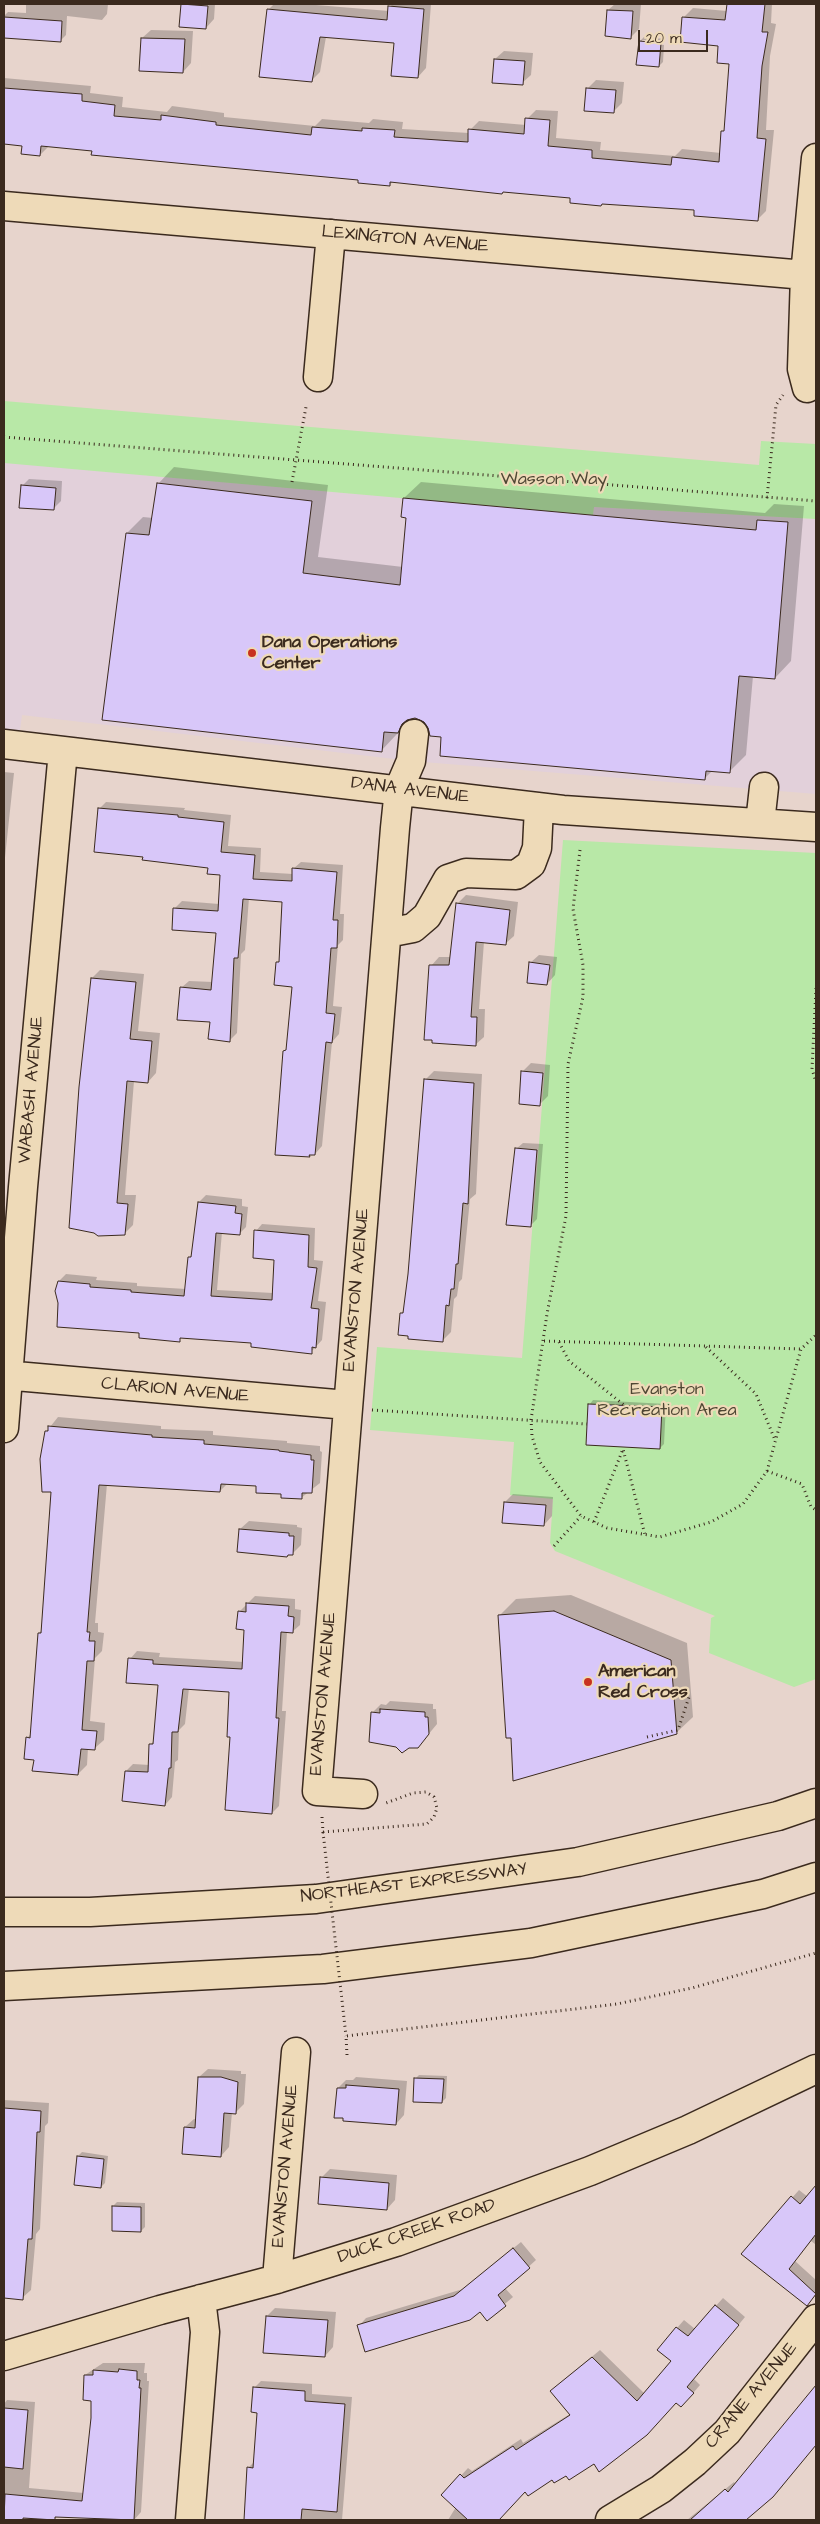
<!DOCTYPE html>
<style>
body{margin:0}
#map{position:relative;width:820px;height:2524px;overflow:hidden;background:#e7d4cc;font-family:"Architects Daughter",sans-serif}
canvas{display:block}
.frame{position:absolute;inset:0;border:5px solid #3b2a1e;pointer-events:none}
.scale{position:absolute;left:638px;top:30px;width:70px;height:22px;box-sizing:border-box;border:2px solid #3b2a1e;border-top:0;padding-left:6px;font-size:15px;line-height:18px;white-space:nowrap;color:#3b2a1e;-webkit-text-stroke:4px #eedab8;paint-order:stroke}
</style>
<div id="map">
<canvas width="820" height="2524"></canvas>
<div class="frame"></div>
<div class="scale">20 m</div>
</div>
<script>
const c = document.querySelector('canvas').getContext('2d');
c.lineJoin = 'round';
function fillPath(path, color) { c.fillStyle = color; c.fill(path, 'evenodd'); }
const poly = rows => new Path2D(rows.map(r => 'M' + r).join(''));
function strokePath(path, color, width, dash) { c.strokeStyle = color; c.lineWidth = width; c.lineCap = dash ? 'butt' : 'round'; c.setLineDash(dash || []); c.stroke(path); }
function drawText(font, color, halo, rows, align = 'center') {
  c.font = font + ' "Architects Daughter",sans-serif'; c.lineWidth = 4.5; c.setLineDash([]); c.textBaseline = 'middle'; c.strokeStyle = halo; c.fillStyle = color; for (const [text, x, y, turn = 0] of rows) {
    c.save(); c.translate(x, y); c.rotate((+turn || 0) * Math.PI / 180); c.textAlign = isNaN(turn) ? turn : align; if (halo) c.strokeText(text, 0, 0); c.fillText(text, 0, 0); c.restore();
  }
}
const built = poly([
 [4,437,44,466,593,515,594,507,816,519,816,794,411,761,22,715,18,746,4,744]
]);
const green = poly([
 [4,401,759,465,761,441,816,444,816,519,594,507,593,515,4,463],
 [563,840,816,853,816,1679,794,1687,709,1653,711,1618,715,1616,555,1551,550,1543,553,1499,510,1495,514,1442,370,1430,377,1347,522,1358]
]);
const shadow = poly([
 [26,4,108,4,107,14,102,20,67,16,66,35,60,41,4,37,4,16,8,12,26,13],
 [182,4,215,4,214,19,206,28,180,26],
 [274,4,304,4,389,11,392,4,431,4,426,68,418,77,395,42,326,37,320,72,311,81,268,10],
 [615,4,641,4,639,29,630,38,608,10],
 [728,4,772,4,771,23,776,24,770,56,766,130,774,130,766,211,757,220,696,209,393,181,390,185,359,179,49,146,40,155,23,144,4,143,4,78,91,86,90,93,123,97,122,107,167,112,172,106,224,113,224,117,315,126,322,119,369,123,373,119,403,122,402,129,469,133,470,130,479,121,526,125,527,119,536,110,558,111,556,138,601,142,600,150,675,156,682,149,721,153,723,132,726,129,730,63,719,45,681,41,684,17,693,8,727,11],
 [151,30,193,31,191,63,183,72,142,38],
 [644,37,665,39,664,42,642,40,642,42,664,45,663,62,659,66,640,41],
 [504,51,533,53,531,75,522,83,495,59],
 [596,80,624,82,622,103,614,111,587,89],
 [174,467,328,485,318,557,403,567,407,517,404,498,421,482,765,513,774,504,804,506,791,661,775,678,753,676,746,755,729,772,713,770,704,779,443,736,424,720,415,717,412,718,381,751,127,533,143,517,153,518,158,484],
 [29,479,62,481,61,501,53,509,22,486],
 [4,772,14,773,4,867],
 [106,802,185,808,184,810,231,815,228,846,261,848,260,872,293,874,293,869,301,862,343,865,340,914,344,914,343,940,338,945,333,1006,342,1007,339,1034,332,1042,322,1146,315,1154,309,1156,276,1153,284,1052,288,1048,294,986,278,963,280,960,284,901,249,898,245,950,241,954,237,1033,230,1040,181,988,189,981,213,982,217,932,174,909,182,901,219,904,221,874,209,866,144,856,99,809],
 [466,895,518,902,514,936,505,944,484,942,479,1009,485,1009,484,1037,475,1045,431,966,439,957,451,957,457,904],
 [539,955,557,957,555,975,547,984,530,963],
 [100,970,144,974,138,1031,160,1033,156,1073,148,1082,134,1081,125,1195,136,1195,133,1225,124,1234,98,1235,92,978],
 [531,1063,550,1065,548,1096,539,1105,522,1072],
 [434,1071,482,1074,476,1194,470,1199,462,1279,459,1282,457,1296,454,1299,451,1332,442,1341,401,1314,404,1310,410,1275,426,1079],
 [523,1143,543,1144,537,1219,530,1226,516,1149],
 [206,1195,242,1199,242,1206,248,1207,246,1227,239,1234,222,1232,217,1290,273,1293,276,1258,256,1231,262,1224,315,1228,314,1260,323,1261,318,1301,326,1302,322,1340,311,1352,253,1342,182,1337,179,1340,141,1332,59,1281,66,1274,97,1277,96,1280,137,1283,137,1286,186,1289,189,1258,193,1254,199,1202],
 [593,1400,666,1404,664,1444,660,1448,590,1404],
 [58,1417,161,1426,161,1429,213,1431,213,1435,287,1441,287,1443,320,1446,320,1451,322,1452,320,1483,301,1498,257,1485,227,1484,220,1491,107,1484,95,1623,98,1623,98,1632,104,1633,102,1651,95,1658,90,1721,105,1723,104,1740,95,1748,88,1748,87,1765,78,1774,35,1759,27,1738,31,1734,39,1633,42,1630,53,1491,46,1432],
 [513,1494,553,1497,552,1516,544,1525,505,1502],
 [249,1521,297,1525,297,1527,302,1528,301,1545,292,1554,240,1529],
 [571,1595,687,1643,693,1717,676,1733,512,1737,499,1616,516,1599],
 [255,1596,295,1599,295,1609,301,1610,300,1625,292,1632,287,1632,282,1711,286,1711,279,1806,272,1813,232,1736,231,1691,189,1688,185,1724,179,1730,178,1760,175,1762,172,1797,165,1805,126,1771,133,1764,150,1765,151,1744,155,1740,160,1684,130,1659,137,1651,160,1653,159,1657,244,1662,245,1629,239,1612],
 [390,1701,433,1704,433,1709,436,1709,437,1724,418,1747,372,1713,381,1704,386,1705],
 [208,2069,241,2071,241,2074,246,2074,244,2104,236,2112,232,2112,229,2147,221,2156,185,2127,194,2119,197,2119,199,2077],
 [419,2075,447,2076,446,2098,442,2102,415,2079],
 [356,2077,407,2081,404,2115,396,2124,338,2088,346,2080,353,2080],
 [4,2100,49,2103,48,2123,45,2126,40,2229,36,2234,31,2290,22,2298,4,2297],
 [82,2152,108,2156,105,2183,101,2187,78,2156],
 [330,2169,397,2175,395,2200,387,2209,321,2178],
 [816,2187,816,2243,815,2244,811,2241,795,2261,816,2280,816,2295,807,2305,743,2253,799,2190,808,2197],
 [117,2202,145,2203,145,2227,141,2231,113,2206],
 [521,2242,536,2260,505,2288,513,2297,487,2319,480,2311,359,2326,366,2318,463,2289],
 [723,2298,745,2317,694,2379,700,2385,689,2398,677,2401,594,2463,525,2490,498,2520,448,2520,456,2507,443,2495,468,2468,472,2471,521,2439,523,2443,570,2414,559,2384,600,2350,645,2394,673,2361,677,2328,684,2320,695,2329],
 [275,2308,336,2312,333,2347,325,2356,267,2316],
 [103,2363,145,2363,144,2373,147,2373,147,2381,149,2381,141,2512,134,2520,93,2520,93,2518,58,2516,54,2519,44,2518,45,2520,4,2520,4,2404,7,2400,35,2402,29,2488,84,2493,93,2399,85,2375],
 [261,2381,312,2384,312,2394,352,2397,342,2520,244,2520,248,2468,255,2461,258,2412,254,2388],
 [816,2386,816,2444,781,2488,745,2520,687,2520,734,2482,736,2485]
]);
const building = poly([
 [181,4,208,6,206,29,179,27,181,4],
 [727,4,765,4,762,32,768,32,762,66,757,138,766,139,758,221,694,216,694,210,602,204,601,206,570,203,570,198,503,192,502,194,390,182,390,186,358,183,358,180,91,155,92,151,41,146,40,156,21,154,22,146,4,144,4,88,82,94,82,101,115,105,114,116,161,120,161,115,216,122,216,125,311,135,312,127,362,131,362,128,395,130,394,137,468,142,468,129,524,134,525,118,550,120,548,146,592,150,592,158,671,165,672,157,719,162,721,131,724,131,729,64,717,63,718,46,680,42,682,17,725,20,727,4],
 [388,6,424,9,418,78,391,76,394,43,320,37,312,82,259,77,267,9,387,20,388,6],
 [607,10,633,11,631,39,605,36,607,10],
 [4,17,62,21,61,42,4,38,4,17],
 [141,38,185,39,183,73,139,71,141,38],
 [639,41,661,43,659,67,636,65,639,41],
 [494,59,525,61,523,85,492,83,494,59],
 [586,88,616,90,614,113,584,111,586,88],
 [157,483,312,501,303,573,400,585,406,518,401,517,403,498,756,530,757,520,788,522,775,679,739,676,730,773,706,771,705,780,440,756,441,737,430,736,428,728,424,722,415,718,407,720,402,724,398,733,384,732,382,752,102,720,126,533,149,535,157,483],
 [21,485,56,488,54,510,19,508,21,485],
 [98,808,178,815,178,817,224,822,221,852,255,855,253,879,292,881,292,868,337,872,333,920,338,920,337,948,331,948,326,1013,335,1014,332,1043,326,1042,315,1155,309,1155,310,1157,275,1155,283,1051,286,1050,292,987,274,985,276,962,279,962,282,902,243,899,238,958,234,958,230,1042,208,1039,210,1022,177,1020,180,987,211,990,216,933,172,930,173,908,218,911,220,875,207,874,208,868,142,860,143,857,94,852,98,808],
 [456,903,510,910,506,945,476,942,471,1017,477,1017,476,1046,432,1043,432,1040,424,1040,429,965,449,965,456,903],
 [529,962,550,965,547,985,527,983,529,962],
 [91,978,136,982,130,1039,152,1041,148,1083,127,1081,117,1203,128,1204,125,1235,98,1236,94,1233,69,1228,79,1087,91,978],
 [521,1071,543,1073,540,1106,519,1104,521,1071],
 [424,1079,474,1083,468,1204,463,1203,458,1264,456,1264,454,1289,451,1289,449,1306,446,1305,443,1342,408,1339,408,1336,398,1335,400,1313,403,1313,408,1274,424,1079],
 [515,1148,537,1150,531,1227,506,1225,515,1148],
 [198,1202,236,1206,235,1213,242,1214,240,1235,216,1233,211,1296,272,1300,274,1260,253,1258,254,1230,309,1235,308,1267,317,1268,311,1308,319,1309,316,1348,312,1347,312,1354,251,1347,251,1343,180,1338,180,1342,139,1338,139,1333,57,1327,58,1303,55,1291,58,1281,90,1284,90,1287,131,1290,131,1292,184,1296,188,1257,191,1257,198,1202],
 [588,1404,662,1407,660,1449,586,1445,588,1404],
 [48,1426,152,1435,152,1437,204,1440,204,1444,279,1450,279,1451,311,1455,311,1460,314,1460,312,1493,302,1493,302,1499,281,1498,281,1494,256,1493,256,1486,221,1484,220,1492,99,1485,87,1632,90,1632,89,1641,95,1641,94,1661,87,1661,82,1730,97,1731,95,1750,81,1749,78,1775,32,1771,34,1760,24,1759,26,1737,30,1738,38,1633,41,1633,51,1492,42,1492,40,1459,45,1431,48,1431,48,1426],
 [504,1502,546,1505,544,1526,502,1523,504,1502],
 [239,1529,289,1533,289,1536,294,1536,293,1555,288,1555,287,1557,237,1552,239,1529],
 [246,1603,289,1606,288,1616,294,1617,293,1633,281,1632,276,1718,279,1718,272,1814,225,1810,230,1737,227,1737,229,1692,183,1689,178,1732,172,1732,171,1768,169,1768,165,1806,122,1801,125,1771,148,1772,149,1744,153,1744,158,1685,126,1683,128,1658,153,1660,153,1664,242,1669,244,1630,236,1629,238,1611,246,1612,246,1603],
 [554,1611,671,1660,677,1734,513,1781,511,1738,506,1738,498,1615,554,1611],
 [380,1709,425,1712,425,1717,428,1717,429,1734,418,1748,409,1748,402,1753,396,1747,369,1742,371,1712,380,1713,380,1709],
 [198,2077,221,2077,238,2082,236,2114,224,2113,221,2157,182,2154,184,2127,195,2128,198,2077],
 [414,2078,444,2079,442,2103,413,2102,414,2078],
 [346,2085,399,2089,396,2125,343,2121,343,2118,334,2118,337,2088,346,2088,346,2085],
 [4,2108,41,2111,40,2132,37,2132,32,2239,28,2239,23,2300,4,2298,4,2108],
 [77,2156,104,2159,101,2188,74,2185,77,2156],
 [320,2177,389,2183,387,2210,318,2204,320,2177],
 [816,2185,816,2234,789,2269,816,2294,807,2306,741,2254,791,2196,800,2204,816,2185],
 [112,2206,141,2207,141,2232,112,2231,112,2206],
 [513,2248,530,2268,498,2295,506,2306,487,2321,480,2312,470,2320,365,2352,357,2325,454,2296,513,2248],
 [715,2305,739,2325,687,2387,694,2393,681,2407,676,2403,647,2435,599,2472,594,2464,569,2480,566,2476,554,2483,552,2480,528,2496,525,2492,499,2520,468,2520,441,2495,460,2474,464,2478,513,2446,516,2450,570,2415,550,2391,592,2357,637,2401,671,2361,657,2350,676,2327,688,2336,715,2305],
 [266,2316,328,2320,325,2357,263,2353,266,2316],
 [119,2369,137,2371,137,2380,140,2380,139,2388,141,2388,134,2520,55,2517,55,2520,23,2518,23,2520,4,2520,5,2494,82,2501,91,2418,91,2401,83,2400,84,2375,93,2375,93,2370,118,2372,119,2369],
 [816,2385,816,2445,773,2497,746,2520,690,2520,725,2489,728,2492,816,2385],
 [253,2387,305,2391,305,2401,345,2404,337,2512,302,2509,301,2520,244,2520,247,2467,253,2468,257,2413,251,2412,253,2387],
 [4,2408,28,2410,23,2469,4,2467,4,2408]
]);
const path = poly([
 [4,437,816,501],
 [292,482,306,407],
 [767,498,776,405,783,395],
 [580,850,573,909,583,965,583,997,568,1064,566,1216,547,1314,531,1420,532,1436,540,1462,581,1516,607,1528,660,1537,711,1522,743,1504,767,1471,801,1349,816,1335],
 [816,988,812,1069,816,1082],
 [544,1341,801,1349],
 [559,1342,569,1361,624,1405],
 [706,1347,756,1394,775,1440],
 [372,1410,587,1424],
 [767,1471,802,1484,811,1507,816,1510],
 [594,1522,623,1449,645,1535],
 [554,1546,581,1516],
 [647,1737,678,1730,690,1694],
 [322,1817,323,1832,427,1824,434,1817,437,1808,434,1797,426,1792,413,1793,386,1803],
 [347,2055,346,2036,617,2004,692,1988,816,1953]
]);
const minor = poly([
 [4,206,805,275],
 [318,377,331,234],
 [807,388,802,369,805,275,816,158],
 [4,744,563,810,816,827],
 [760,823,764,787],
 [387,933,413,928,427,916,448,879,466,873,516,875,531,864,537,848,539,807],
 [4,1375,347,1405],
 [4,1428,23,1187,63,751],
 [363,1794,317,1791,395,828,399,789,411,761,414,734],
 [277,2279,296,2052],
 [4,2356,160,2310,277,2279,396,2242,590,2171,688,2130,816,2069],
 [190,2520,205,2332,201,2299],
 [610,2520,661,2489,695,2462,727,2432,816,2319]
]);
const highway = poly([
 [4,1912,90,1912,316,1899,578,1862,778,1816,816,1803],
 [4,1986,323,1969,531,1943,763,1894,816,1877]
]);
const pathBridge = poly([
 [323,1832,346,2036]
]);
const markers = [
 [252,653,5,"#c8321e"],
 [588,1682,5,"#c8321e"]
];
const streetNames = [
 ["LEXINGTON AVENUE",405,240,5],
 ["DANA AVENUE",410,791,7],
 ["WABASH AVENUE",32,1090,-85],
 ["EVANSTON AVENUE",357,1290,-85],
 ["CLARION AVENUE",175,1391,5],
 ["EVANSTON AVENUE",324,1694,-85],
 ["NORTHEAST EXPRESSWAY",414,1884,-7],
 ["EVANSTON AVENUE",286,2166,-85],
 ["DUCK CREEK ROAD",417,2232,-19],
 ["CRANE AVENUE",752,2396,-50]
];
const parkNames = [
 ["Wasson Way",554,480],
 ["Evanston",667,1390],
 ["Recreation Area",667,1411]
];
const poiNames = [
 ["Dana Operations",262,643],
 ["Center",262,664],
 ["American",598,1672],
 ["Red Cross",598,1693]
];
fillPath(built, '#e2d0da');
fillPath(green, '#b8e8a7');
fillPath(shadow, '#0003');
fillPath(building, '#d8c7f9');
strokePath(building, '#3b2a1e', 1);
strokePath(minor, '#3b2a1e', 31);
strokePath(highway, '#3b2a1e', 31);
strokePath(path, '#3b2a1e', 3, [1, 4]);
strokePath(minor, '#eedab8', 28);
strokePath(highway, '#eedab8', 28);
strokePath(pathBridge, '#3b2a1e', 3, [1, 4]);
for (const [x, y, r, color] of markers) { const dot = new Path2D(); dot.arc(x, y, r, 0, 2 * Math.PI); c.fillStyle = color; c.fill(dot); strokePath(dot, '#eedab8', 2); }
drawText('18px', '#3b2a1e', '#eedab8', streetNames);
drawText('18px', '#4e4633', '#eedab8', parkNames);
drawText('bold 18px', '#3b2a1e', '#eedab8', poiNames, 'left');
</script>
